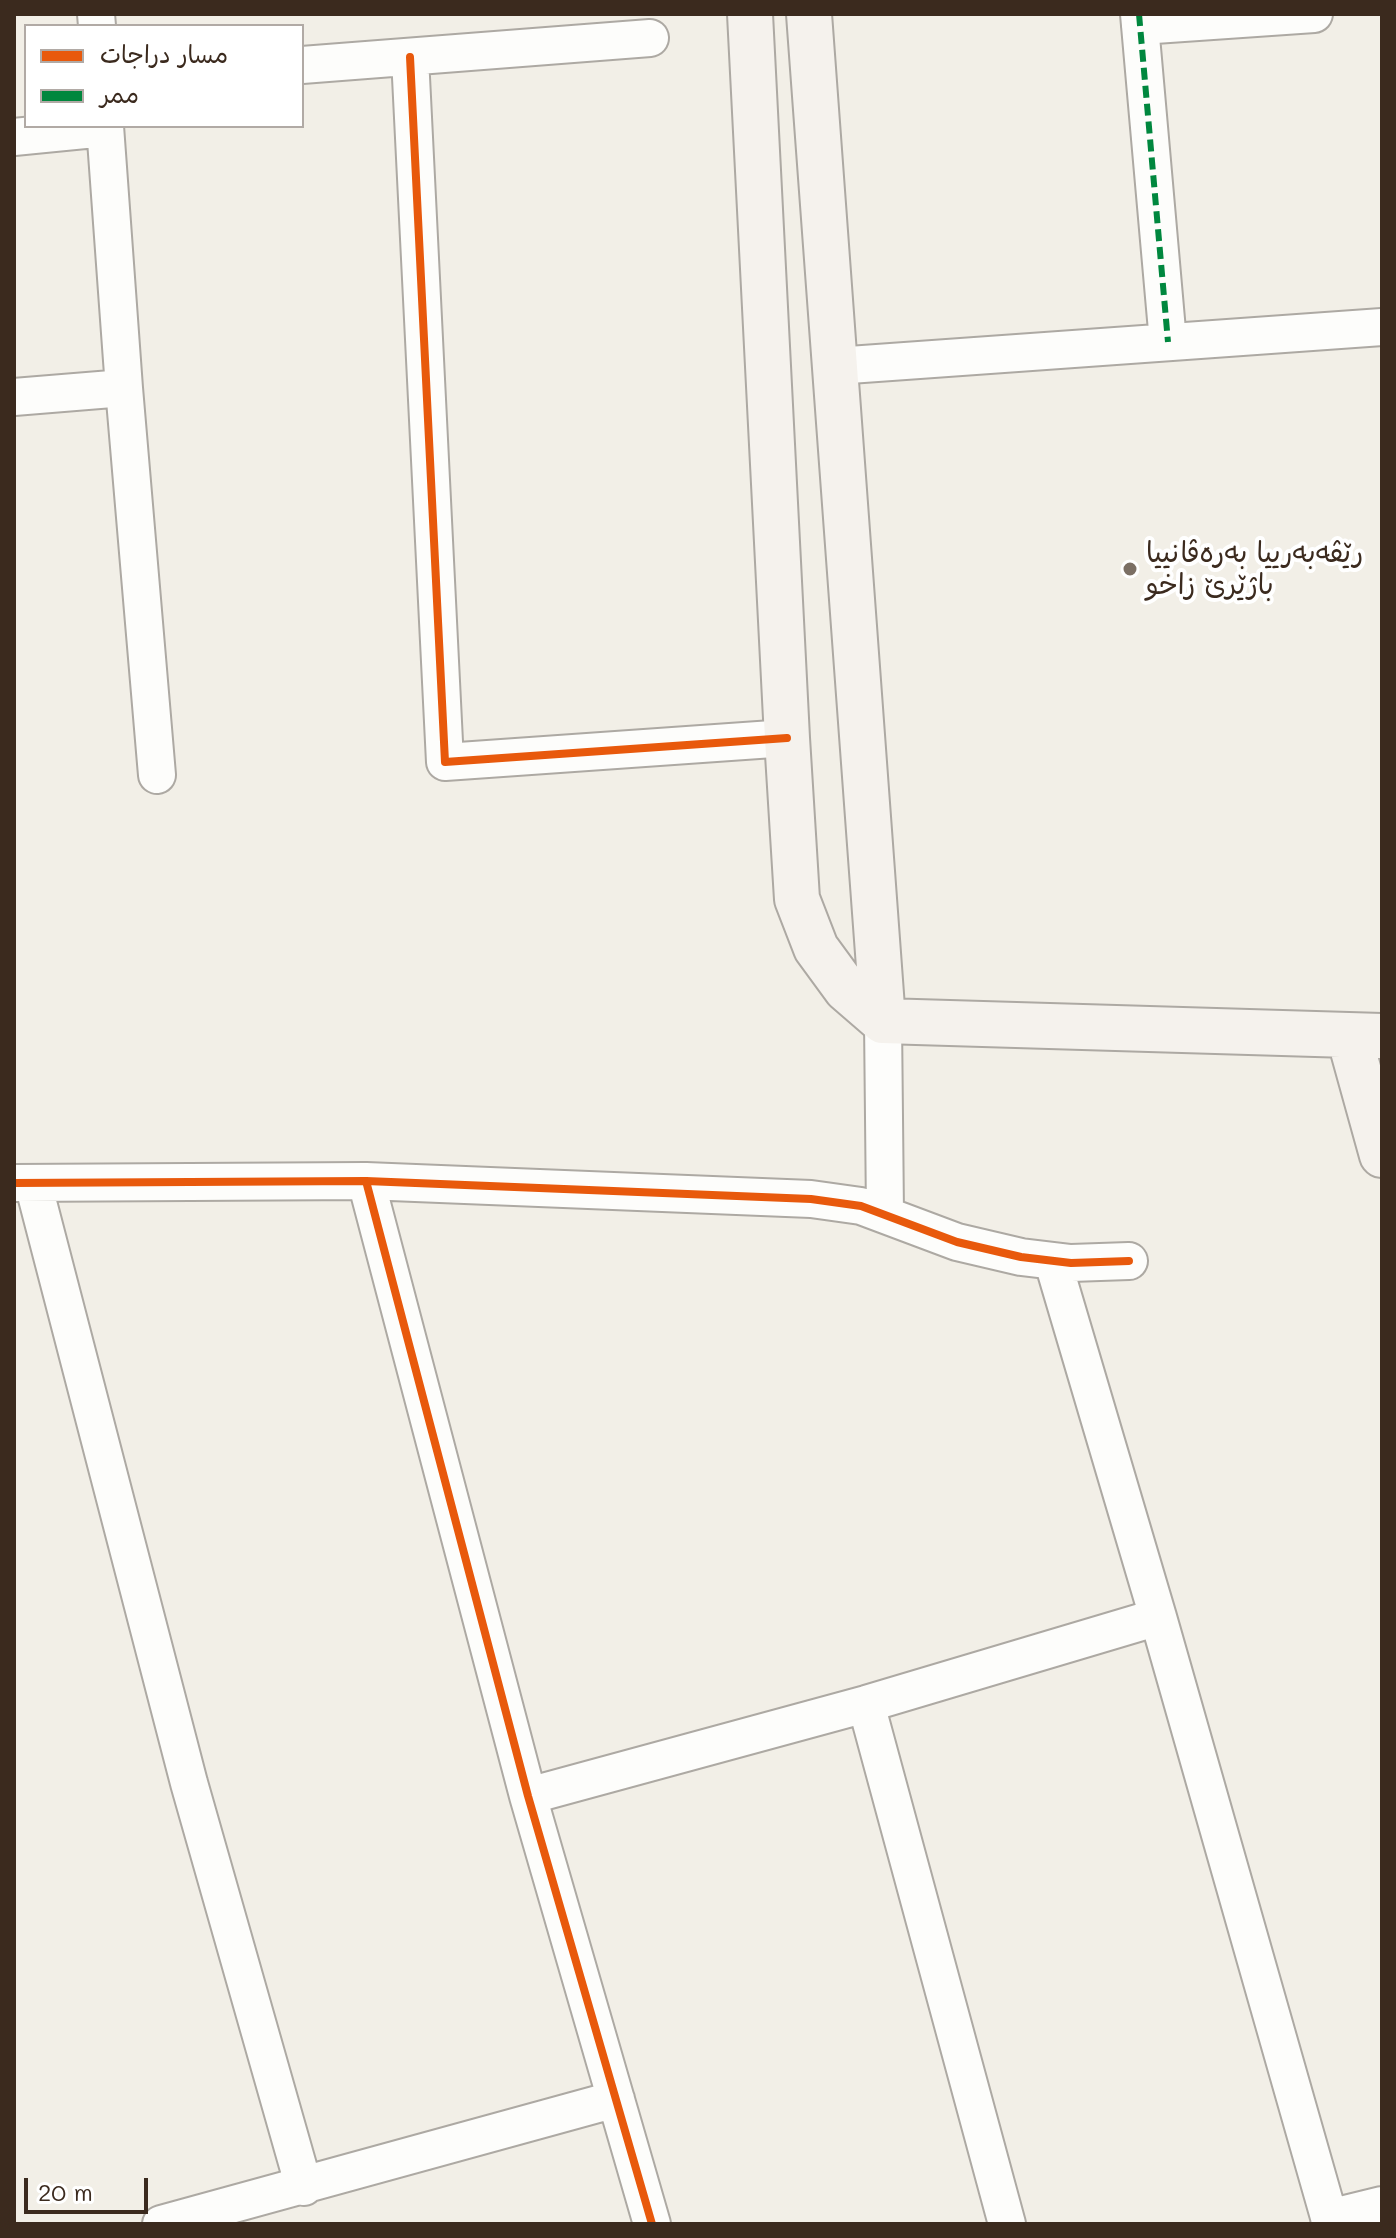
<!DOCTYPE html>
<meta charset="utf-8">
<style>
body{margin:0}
#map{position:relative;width:1396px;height:2238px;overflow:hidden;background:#f2efe7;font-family:Mali,"Playpen Sans Arabic",sans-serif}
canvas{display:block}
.frame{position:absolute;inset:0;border:16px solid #3b2a1e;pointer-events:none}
.legend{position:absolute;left:24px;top:24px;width:280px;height:104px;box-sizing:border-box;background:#fff;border:2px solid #b1aaa5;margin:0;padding:10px 14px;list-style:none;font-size:24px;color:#3b2a1e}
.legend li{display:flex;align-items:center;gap:16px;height:40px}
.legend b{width:40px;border:2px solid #b1aaa5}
.scale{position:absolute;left:24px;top:2178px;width:124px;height:36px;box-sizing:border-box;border:4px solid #3b2a1e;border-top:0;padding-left:10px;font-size:24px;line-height:28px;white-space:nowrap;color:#3b2a1e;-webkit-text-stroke:6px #fff;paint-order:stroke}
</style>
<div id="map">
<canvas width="1396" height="2238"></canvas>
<div class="frame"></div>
<ul class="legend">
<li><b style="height:10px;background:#e8590c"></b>مسار دراجات</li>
<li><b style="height:10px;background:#00873e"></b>ممر</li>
</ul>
<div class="scale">20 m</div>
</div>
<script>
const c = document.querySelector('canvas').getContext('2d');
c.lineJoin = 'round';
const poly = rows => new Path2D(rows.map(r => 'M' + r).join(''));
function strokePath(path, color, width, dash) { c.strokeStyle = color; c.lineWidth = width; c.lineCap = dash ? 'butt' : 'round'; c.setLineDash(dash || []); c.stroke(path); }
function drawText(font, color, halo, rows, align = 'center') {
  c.font = font + ' Mali,"Playpen Sans Arabic",sans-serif'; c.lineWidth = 8; c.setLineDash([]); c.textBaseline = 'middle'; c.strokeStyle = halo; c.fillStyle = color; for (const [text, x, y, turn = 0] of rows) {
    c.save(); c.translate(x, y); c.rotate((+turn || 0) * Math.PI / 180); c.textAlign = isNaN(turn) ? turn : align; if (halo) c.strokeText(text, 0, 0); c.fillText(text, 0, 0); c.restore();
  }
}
const street = poly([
 [96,14,97,26],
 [1139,14,1168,342],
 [1140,26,1314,14],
 [410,57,445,762,787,738],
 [302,65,650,38],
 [105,126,124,388,157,775],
 [14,137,105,128],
 [835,366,1382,327],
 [14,397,124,388],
 [883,1021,885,1214],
 [366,1181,528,1796,652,2224],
 [14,1183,366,1181,811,1199,861,1206,957,1242,1021,1257,1071,1263,1129,1261],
 [33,1183,189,1783,304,2187],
 [1053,1262,1158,1617,1331,2224],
 [866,1704,1007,2224],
 [528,1796,866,1704,1158,1617],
 [1329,2218,1382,2205],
 [161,2224,616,2099]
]);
const secondary = poly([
 [750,14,787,738,797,899,816,948,846,989,883,1021,1382,1036],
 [809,14,883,1021],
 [1349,1036,1382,1155]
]);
const quiet = poly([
 [1139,14,1168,342]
]);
const cycleway = poly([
 [410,57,445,762,787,738],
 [366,1181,528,1796,652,2224],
 [14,1183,366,1181,811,1199,861,1206,957,1242,1021,1257,1071,1263,1129,1261]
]);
const markers = [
 [1130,569,8,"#7b6f64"]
];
const poiNames = [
 ["رێڤەبەرییا بەرەڤانییا",1146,553],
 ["باژێرێ زاخو",1146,585]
];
strokePath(street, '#ada9a3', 40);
strokePath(secondary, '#ada9a3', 48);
strokePath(street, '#fdfdfb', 36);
strokePath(secondary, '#f5f2ed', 44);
strokePath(quiet, '#00873e', 6, [12, 6]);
strokePath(cycleway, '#e8590c', 8);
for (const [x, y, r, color] of markers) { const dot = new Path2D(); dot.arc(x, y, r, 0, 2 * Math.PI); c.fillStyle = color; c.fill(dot); strokePath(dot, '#fff', 3); }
drawText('28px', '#3b2a1e', '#fff', poiNames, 'left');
</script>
